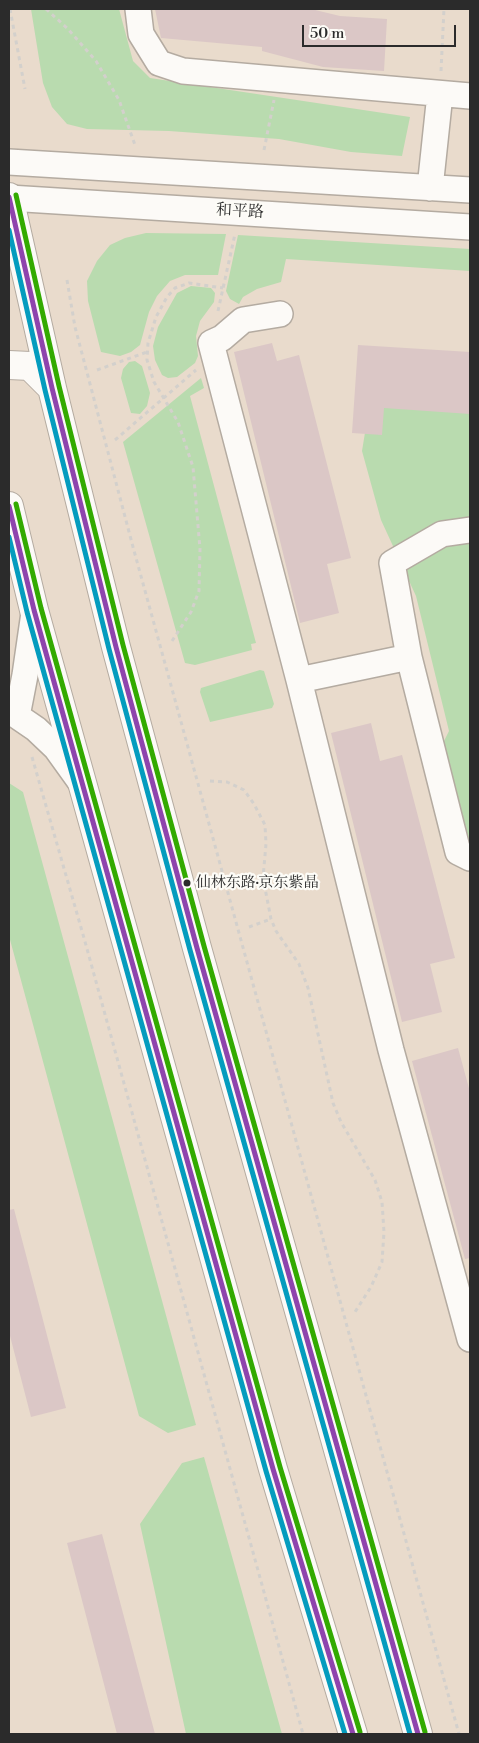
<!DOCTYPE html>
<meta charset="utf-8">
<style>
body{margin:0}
#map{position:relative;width:479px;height:1743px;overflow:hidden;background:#e9dbcc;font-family:"Libre Bodoni",serif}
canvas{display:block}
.frame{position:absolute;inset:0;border:10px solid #2b2b2b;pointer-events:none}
.scale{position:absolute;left:302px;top:25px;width:154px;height:22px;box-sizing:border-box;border:2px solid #2b2b2b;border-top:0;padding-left:6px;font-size:15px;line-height:18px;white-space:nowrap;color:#2b2b2b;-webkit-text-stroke:4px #fdfcf7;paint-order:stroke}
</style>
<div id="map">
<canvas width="479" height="1743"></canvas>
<div class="frame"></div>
<div class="scale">50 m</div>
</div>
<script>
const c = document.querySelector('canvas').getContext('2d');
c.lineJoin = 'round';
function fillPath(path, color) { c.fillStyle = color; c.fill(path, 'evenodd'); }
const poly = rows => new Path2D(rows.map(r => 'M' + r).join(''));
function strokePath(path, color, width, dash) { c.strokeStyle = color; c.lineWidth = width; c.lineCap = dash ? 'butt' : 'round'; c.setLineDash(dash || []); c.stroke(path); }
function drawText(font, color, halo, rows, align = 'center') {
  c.font = font + ' "Libre Bodoni","Noto Serif SC",serif'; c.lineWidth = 4.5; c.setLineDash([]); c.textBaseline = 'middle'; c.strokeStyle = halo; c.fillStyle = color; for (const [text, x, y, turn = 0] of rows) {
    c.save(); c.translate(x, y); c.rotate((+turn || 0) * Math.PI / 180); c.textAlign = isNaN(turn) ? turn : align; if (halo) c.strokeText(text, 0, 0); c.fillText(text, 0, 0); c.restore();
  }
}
const green = poly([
 [31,9,119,9,133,61,150,78,410,117,402,156,351,152,279,139,169,131,87,129,67,124,52,107,43,83],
 [146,233,226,234,218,275,185,275,170,281,157,296,149,312,140,345,131,352,120,356,101,352,88,301,87,281,97,261,110,245,125,238],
 [238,235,470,249,470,271,286,259,281,282,257,289,243,297,239,304,230,299,226,291],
 [191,286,211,288,215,293,214,302,200,321,196,336,198,356,195,363,177,377,168,378,162,375,155,360,153,346,158,327,177,293],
 [135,361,142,366,150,393,147,406,140,414,131,413,121,378,123,369,129,362],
 [201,378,204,388,190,396,256,643,251,644,252,650,195,665,185,663,123,442],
 [470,395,470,846,465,843,442,745,449,731,416,596,381,520,362,451,371,396],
 [260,670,264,671,274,704,272,708,210,722,200,692,201,688],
 [9,783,23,792,196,1425,168,1433,139,1416,9,936],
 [204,1457,282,1734,186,1734,140,1524,182,1463]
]);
const building = poly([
 [155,9,311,9,340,16,387,19,384,71,323,67,262,51,262,47,161,38],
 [272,343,277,361,299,355,351,558,327,564,339,613,300,623,234,352],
 [358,345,470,352,470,414,384,408,382,435,352,433],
 [371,723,380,761,402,755,455,958,430,964,442,1012,402,1022,331,733],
 [458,1048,470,1092,470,1258,465,1259,412,1061],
 [14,1209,66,1408,31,1417,9,1332,9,1210],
 [102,1534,155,1734,117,1734,67,1543]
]);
const path = poly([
 [10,9,25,89],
 [46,9,67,28,96,61,119,100,135,145],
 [441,71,444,9],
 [264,150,274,100],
 [67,280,75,327,133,547,459,1734],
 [218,311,235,234],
 [97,370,147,352],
 [115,440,196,370],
 [172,641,191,612,199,591,200,549,193,467,178,422,154,382,147,360,148,343,156,317,167,297,175,288,189,283,223,288],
 [32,757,84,938,303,1734],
 [210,781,227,782,244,790,254,804,265,825,266,844,263,878,271,919,276,931,299,964,308,988,333,1103,341,1122,375,1180,382,1202,384,1232,382,1262,371,1287,355,1312],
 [249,927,271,919]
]);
const minor = poly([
 [138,9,141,34,159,63,183,71,470,96],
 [9,162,470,190],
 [430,188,440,94],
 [9,198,470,227],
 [280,314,243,320,222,338,211,343,299,680,391,1050,470,1339],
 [470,530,442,534,392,563,409,657,458,852,470,858],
 [34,613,25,675,17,716,36,729,56,748,79,780],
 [299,680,409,657]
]);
const major = poly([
 [9,197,52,388,116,647,197,948,418,1734],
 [9,365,30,366,52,388],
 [9,506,34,610,273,1469,353,1734]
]);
const bus1 = poly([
 [9,197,52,388,116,647,197,948,418,1734],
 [9,506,34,610,273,1469,353,1734]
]);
const bus2 = poly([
 [9,230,45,390,109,649,190,950,410,1734],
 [9,537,27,612,266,1471,345,1734]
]);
const bus3 = poly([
 [16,195,59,386,123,645,204,946,425,1732],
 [16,504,41,608,280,1467,360,1732]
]);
const markers = [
 [187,883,4.5,"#2b2b2b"]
];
const busNames = [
 ["仙林东路·京东紫晶",196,883]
];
const streetNames = [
 ["和平路",240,212,3]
];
fillPath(green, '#b9dbaf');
fillPath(building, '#dbc7c6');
strokePath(minor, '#b4aba1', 28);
strokePath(major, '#b4aba1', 30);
strokePath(path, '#d3d0cc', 3, [4, 4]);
strokePath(minor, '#fcfaf7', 25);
strokePath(major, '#fcfaf7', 28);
strokePath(bus1, '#8e44ad', 5);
strokePath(bus2, '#049cbe', 5);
strokePath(bus3, '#3a0', 5);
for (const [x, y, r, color] of markers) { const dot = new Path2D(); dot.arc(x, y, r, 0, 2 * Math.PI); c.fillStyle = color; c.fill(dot); strokePath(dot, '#fdfcf7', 2); }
drawText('15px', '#2b2b2b', '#fdfcf7', busNames, 'left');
drawText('16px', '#2b2b2b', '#fdfcf7', streetNames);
</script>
